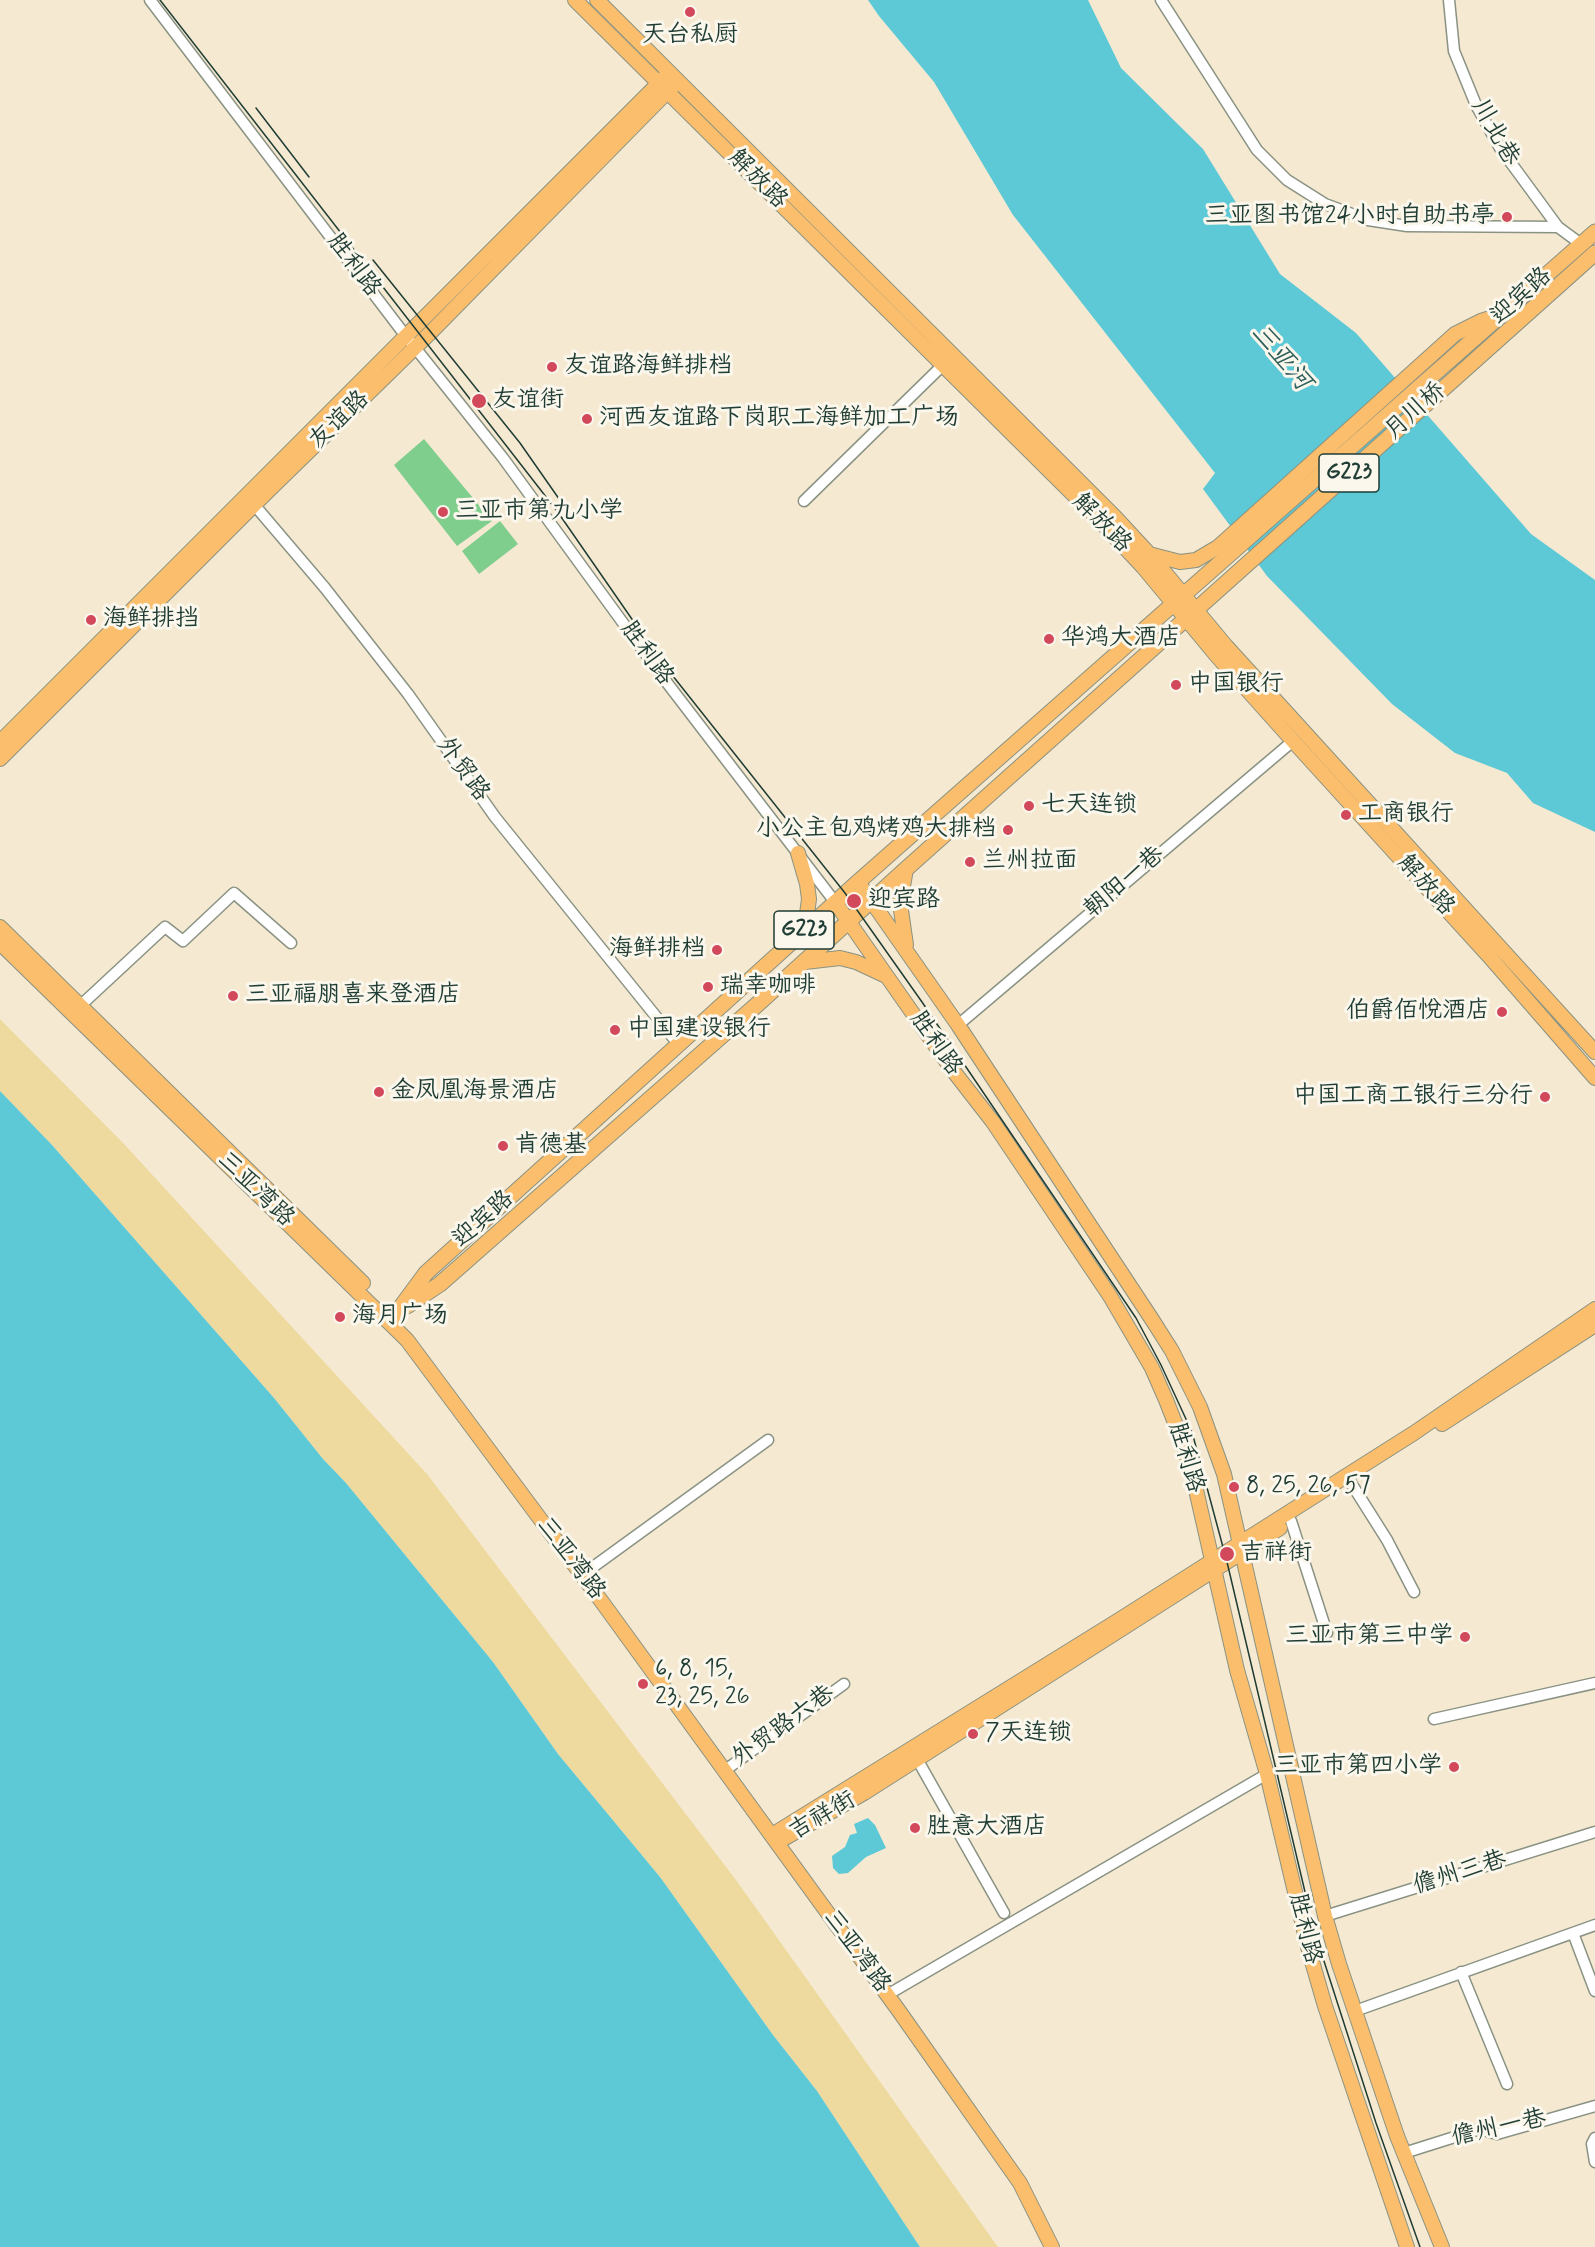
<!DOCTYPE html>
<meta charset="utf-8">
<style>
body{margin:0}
canvas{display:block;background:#f5e9d2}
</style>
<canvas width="1595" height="2247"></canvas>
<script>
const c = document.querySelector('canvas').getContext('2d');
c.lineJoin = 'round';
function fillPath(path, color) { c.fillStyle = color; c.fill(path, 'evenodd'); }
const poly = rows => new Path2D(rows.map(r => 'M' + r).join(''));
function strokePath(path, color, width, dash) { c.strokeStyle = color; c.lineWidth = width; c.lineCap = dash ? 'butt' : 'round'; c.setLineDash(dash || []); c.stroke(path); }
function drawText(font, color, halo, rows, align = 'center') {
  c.font = font + ' Mynerve,"LXGW WenKai TC",sans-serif'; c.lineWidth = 6; c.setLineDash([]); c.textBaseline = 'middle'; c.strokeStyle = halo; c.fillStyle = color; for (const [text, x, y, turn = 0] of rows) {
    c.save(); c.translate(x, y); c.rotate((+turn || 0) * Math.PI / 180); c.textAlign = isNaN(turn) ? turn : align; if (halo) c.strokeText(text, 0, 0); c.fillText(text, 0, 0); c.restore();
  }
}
const green = poly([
 [424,439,492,521,457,546,394,465],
 [500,521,518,544,479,574,462,551]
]);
const sand = poly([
 [0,1019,124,1144,427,1474,736,1880,998,2247,920,2247,817,2091,773,2035,660,1877,558,1754,493,1662,346,1483,323,1459,274,1398,52,1145,0,1091]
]);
const water = poly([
 [868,0,1088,0,1121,68,1203,149,1280,274,1356,333,1531,534,1595,580,1595,832,1533,803,1507,773,1455,753,1392,704,1267,576,1203,489,1215,473,1013,215,934,82,879,16],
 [0,1091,52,1145,274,1398,323,1459,346,1483,493,1662,558,1754,660,1877,773,2035,817,2091,920,2247,0,2247],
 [868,1818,875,1825,886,1848,866,1857,848,1873,839,1874,833,1868,832,1856,845,1847,850,1835,857,1833,854,1824]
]);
const minor = poly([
 [150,0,405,335,503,458,658,671,835,902],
 [1161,0,1257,150,1287,180,1325,204,1368,220,1407,226,1558,227],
 [1449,0,1454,51,1476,105,1500,148,1558,227,1581,244],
 [251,501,325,588,408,694,495,817,679,1045],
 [804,501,944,364],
 [80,1006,165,927,183,941,234,893,291,943],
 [958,1025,1293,741],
 [1351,1483,1387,1540,1414,1592],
 [1291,1521,1327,1633],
 [582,1575,768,1440],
 [1434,1719,1595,1683],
 [917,1759,1004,1913],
 [724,1771,844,1684],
 [1325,1916,1595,1832],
 [1573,1933,1595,1991],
 [1461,1972,1507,2084],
 [887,1995,1267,1774],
 [1355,2011,1595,1925],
 [1595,2138,1592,2144,1595,2162],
 [1404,2153,1480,2129,1497,2134,1595,2106]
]);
const major = poly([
 [575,0,1098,519,1143,567,1216,655,1293,741,1488,955,1595,1078],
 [597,0,1115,517,1152,557,1226,646,1595,1052],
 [1149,554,1180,562,1196,560,1218,547,1455,334,1481,321,1500,315],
 [0,742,664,78],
 [0,759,266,493,432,331,673,86],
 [858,882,958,1025,1153,1321,1172,1351,1200,1407,1224,1474,1325,1916,1339,1964,1397,2136,1442,2247],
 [835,902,951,1068,993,1122,1110,1296,1152,1368,1166,1400,1183,1443,1194,1481,1237,1670,1267,1774,1309,1951,1325,2006,1407,2247],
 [0,927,363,1283],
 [796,937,807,914,809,899,807,884,798,853],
 [0,943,407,1340,602,1602,899,2011,1020,2183,1052,2247],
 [906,945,900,903,906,869],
 [805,962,840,958,856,962,886,976],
 [1442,1424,1595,1325],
 [772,1835,1119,1620,1414,1433,1595,1309],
 [778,1842,864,1793,1280,1528]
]);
const highway = poly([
 [407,1306,440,1284,760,1002,906,869,1595,253],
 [395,1315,426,1273,858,882,1595,232]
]);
const tram = poly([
 [160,0,557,511,661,661,845,893,922,1002,1136,1318,1161,1365,1192,1432,1227,1562,1314,1930,1376,2123,1420,2247],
 [256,108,309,177],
 [373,260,520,443,571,516]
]);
const markers = [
 [690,12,6,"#d1495b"],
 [1507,217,6,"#d1495b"],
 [552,367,6,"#d1495b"],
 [479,401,8,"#d1495b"],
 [587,419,6,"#d1495b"],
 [443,512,6,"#d1495b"],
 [91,620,6,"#d1495b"],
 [1049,639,6,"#d1495b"],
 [1176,685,6,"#d1495b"],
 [1029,806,6,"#d1495b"],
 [1346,815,6,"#d1495b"],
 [1008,830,6,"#d1495b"],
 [970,862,6,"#d1495b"],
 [854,901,8,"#d1495b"],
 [717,950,6,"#d1495b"],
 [708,987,6,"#d1495b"],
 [233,996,6,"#d1495b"],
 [1502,1012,6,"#d1495b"],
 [615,1030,6,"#d1495b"],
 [379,1092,6,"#d1495b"],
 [1545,1097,6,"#d1495b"],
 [503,1146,6,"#d1495b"],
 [340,1317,6,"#d1495b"],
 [1234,1487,6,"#d1495b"],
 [1227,1554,8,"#d1495b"],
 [1465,1637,6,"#d1495b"],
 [643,1684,6,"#d1495b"],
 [973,1734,6,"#d1495b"],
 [1454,1767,6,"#d1495b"],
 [915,1828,6,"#d1495b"]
];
const shields = [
 [1349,473,60],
 [804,930,60]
];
const shieldNames = [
 ["G223",1349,473],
 ["G223",804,930]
];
const poiNames = [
 ["天台私厨",690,36,"center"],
 ["三亚图书馆24小时自助书亭",1495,217,"right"],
 ["友谊路海鲜排档",564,367],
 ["友谊街",492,401],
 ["河西友谊路下岗职工海鲜加工广场",599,419],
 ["三亚市第九小学",455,512],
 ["海鲜排挡",103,620],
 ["华鸿大酒店",1061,639],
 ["中国银行",1188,685],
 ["七天连锁",1041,806],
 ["工商银行",1358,815],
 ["小公主包鸡烤鸡大排档",996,830,"right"],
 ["兰州拉面",982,862],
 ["迎宾路",868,901],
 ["海鲜排档",705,950,"right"],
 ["瑞幸咖啡",720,987],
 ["三亚福朋喜来登酒店",245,996],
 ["伯爵佰悦酒店",1490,1012,"right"],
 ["中国建设银行",627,1030],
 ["金凤凰海景酒店",391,1092],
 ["中国工商工银行三分行",1533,1097,"right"],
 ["肯德基",515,1146],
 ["海月广场",352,1317],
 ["8, 25, 26, 57",1246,1487],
 ["吉祥街",1240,1554],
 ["三亚市第三中学",1453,1637,"right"],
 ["6, 8, 15,",655,1670],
 ["23, 25, 26",655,1698],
 ["7天连锁",985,1734],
 ["三亚市第四小学",1442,1767,"right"],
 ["胜意大酒店",927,1828]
];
const streetNames = [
 ["川北巷",1494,133,60],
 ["解放路",757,180,45],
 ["胜利路",353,266,53],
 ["迎宾路",1522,297,-42],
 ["月川桥",1416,412,-42],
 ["友谊路",340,421,-44],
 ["解放路",1101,524,45],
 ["胜利路",646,654,54],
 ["外贸路",462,770,54],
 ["朝阳一巷",1125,883,-40],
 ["解放路",1425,886,48],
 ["胜利路",935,1044,55],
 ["三亚湾路",255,1190,44],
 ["迎宾路",484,1220,-42],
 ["胜利路",1185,1458,73],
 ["三亚湾路",570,1559,53],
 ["外贸路六巷",784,1727,-36],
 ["吉祥街",823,1817,-30],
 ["儋州三巷",1460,1874,-17],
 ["胜利路",1304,1929,76],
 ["三亚湾路",856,1952,54],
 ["儋州一巷",1499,2129,-12]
];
const waterNames = [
 ["三亚河",1280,358,50]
];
fillPath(green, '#80ce8e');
fillPath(sand, '#eeda9e');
fillPath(water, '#5dc9d6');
strokePath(minor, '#8a9383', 13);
strokePath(major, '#8a9383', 16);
strokePath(highway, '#8a9383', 17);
strokePath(minor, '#fff', 10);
strokePath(major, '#fabe6d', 14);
strokePath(highway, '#fabe6d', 15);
strokePath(tram, '#1f3d34', 1.5);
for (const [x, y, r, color] of markers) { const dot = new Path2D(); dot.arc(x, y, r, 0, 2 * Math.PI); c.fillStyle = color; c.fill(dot); strokePath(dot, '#fbf7ec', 2); }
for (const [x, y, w] of shields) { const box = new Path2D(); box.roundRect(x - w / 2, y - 19, w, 38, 4.5); c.fillStyle = '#fbf7ec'; c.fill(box); strokePath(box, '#1f3d34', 1.5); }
drawText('bold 22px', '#1f3d34', null, shieldNames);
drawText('24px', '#1f3d34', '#fbf7ec', poiNames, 'left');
drawText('24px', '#1f3d34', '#fbf7ec', streetNames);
drawText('italic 26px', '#2e605c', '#fbf7ec', waterNames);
</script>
